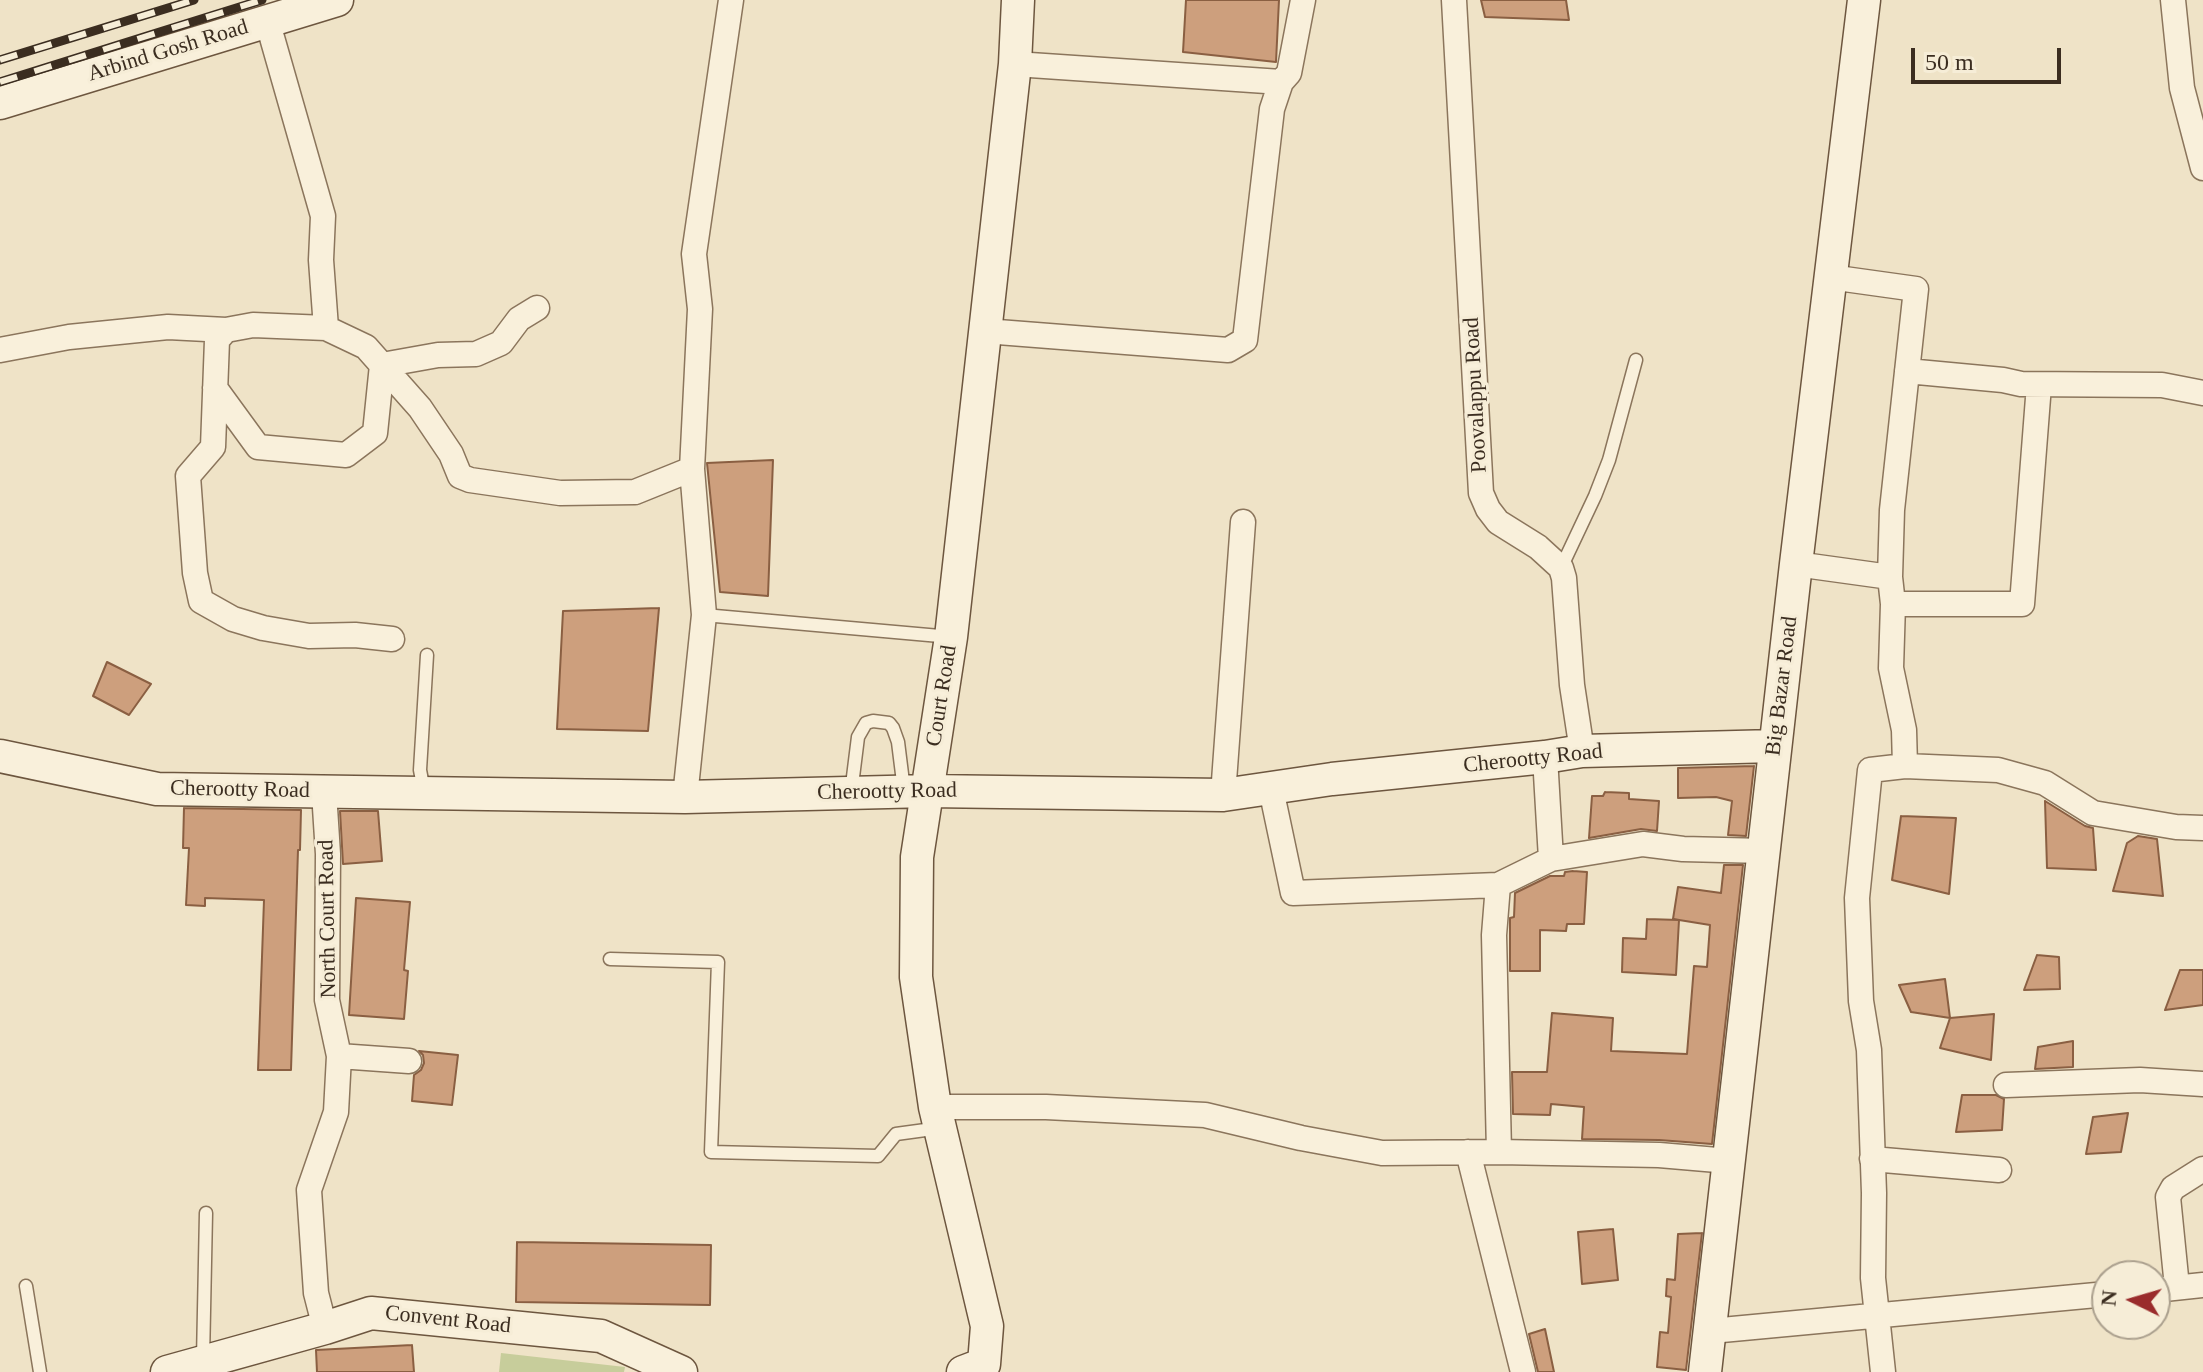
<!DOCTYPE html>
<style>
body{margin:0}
#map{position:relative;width:2203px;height:1372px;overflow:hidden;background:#efe3c7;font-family:Georgia,serif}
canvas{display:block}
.north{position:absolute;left:2091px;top:1260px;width:80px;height:80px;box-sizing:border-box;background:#f6edd7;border:2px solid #aba08e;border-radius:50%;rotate:275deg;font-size:22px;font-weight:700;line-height:32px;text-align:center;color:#3b2d20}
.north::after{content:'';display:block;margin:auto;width:28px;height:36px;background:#9a2c2c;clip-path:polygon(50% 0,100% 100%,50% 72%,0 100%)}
.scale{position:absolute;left:1911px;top:48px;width:150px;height:36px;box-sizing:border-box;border:4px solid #3b2d20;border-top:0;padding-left:10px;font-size:24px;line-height:28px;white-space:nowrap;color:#3b2d20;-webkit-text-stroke:6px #f6edd7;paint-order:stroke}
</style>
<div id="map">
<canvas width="2203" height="1372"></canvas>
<div class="north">N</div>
<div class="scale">50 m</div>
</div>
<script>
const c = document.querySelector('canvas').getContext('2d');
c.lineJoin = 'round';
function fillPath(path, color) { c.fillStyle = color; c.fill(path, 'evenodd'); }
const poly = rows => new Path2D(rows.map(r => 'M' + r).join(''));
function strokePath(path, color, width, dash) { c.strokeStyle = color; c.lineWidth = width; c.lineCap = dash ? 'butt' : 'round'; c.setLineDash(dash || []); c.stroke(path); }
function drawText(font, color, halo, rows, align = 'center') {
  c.font = font + ' Georgia,serif'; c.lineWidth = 6; c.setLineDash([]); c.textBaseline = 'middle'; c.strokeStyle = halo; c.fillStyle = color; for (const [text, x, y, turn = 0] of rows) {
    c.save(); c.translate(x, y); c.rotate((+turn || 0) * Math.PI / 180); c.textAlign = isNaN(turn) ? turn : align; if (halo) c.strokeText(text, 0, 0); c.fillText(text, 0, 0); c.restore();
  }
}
const green = poly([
 [501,1353,625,1367,624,1372,499,1372]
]);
const building = poly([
 [1186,0,1279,0,1276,62,1183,52,1186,0],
 [1481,0,1566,0,1569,20,1485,17,1481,0],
 [773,460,768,596,720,592,707,463,773,460],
 [659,608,648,731,557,729,563,611,659,608],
 [107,662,151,684,129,715,93,696,107,662],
 [1754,766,1746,836,1728,835,1732,801,1716,797,1678,798,1678,768,1754,766],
 [1605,792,1629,793,1629,799,1659,801,1657,831,1641,829,1589,838,1592,796,1603,796,1605,792],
 [2045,801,2085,826,2093,828,2096,870,2047,868,2045,801],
 [184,808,301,810,300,850,298,850,291,1070,258,1070,264,900,205,898,205,906,186,905,189,848,183,848,184,808],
 [340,811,378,811,382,861,343,864,340,811],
 [1901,816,1956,818,1949,894,1892,880,1901,816],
 [2138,836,2157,839,2163,896,2113,891,2127,843,2138,836],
 [1724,865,1743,865,1712,1144,1659,1140,1582,1139,1584,1107,1551,1104,1550,1115,1513,1114,1512,1072,1547,1072,1552,1013,1613,1018,1611,1051,1687,1054,1694,966,1707,967,1710,925,1673,919,1678,887,1721,893,1724,865],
 [1573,871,1587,872,1584,924,1567,924,1566,931,1540,930,1540,971,1510,971,1510,918,1514,917,1515,893,1550,876,1564,876,1565,872,1573,871],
 [356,898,410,902,404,970,408,971,404,1019,349,1015,356,898],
 [1647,919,1679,920,1676,975,1622,972,1623,938,1646,939,1647,919],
 [2037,955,2059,957,2060,989,2024,990,2037,955],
 [2180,970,2203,970,2203,1005,2165,1010,2180,970],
 [1945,979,1950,1018,1911,1012,1899,985,1945,979],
 [1994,1014,1991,1060,1940,1048,1950,1018,1994,1014],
 [2073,1041,2073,1067,2035,1069,2038,1047,2073,1041],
 [419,1051,458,1055,452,1105,412,1101,414,1075,421,1070,424,1063,423,1055,419,1051],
 [1962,1095,1996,1095,2004,1099,2002,1130,1956,1132,1962,1095],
 [2128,1113,2121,1152,2086,1154,2093,1117,2128,1113],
 [1613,1229,1618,1280,1582,1284,1578,1232,1613,1229],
 [1702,1233,1686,1370,1657,1367,1660,1332,1668,1333,1671,1297,1666,1296,1667,1279,1675,1280,1678,1234,1702,1233],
 [517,1242,711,1245,710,1305,516,1302,517,1242],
 [1545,1329,1554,1372,1538,1372,1529,1334,1545,1329],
 [412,1345,414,1372,317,1372,316,1350,412,1345]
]);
const lane = poly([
 [1561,568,1595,496,1609,460,1636,360],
 [704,615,951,637],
 [424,791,420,770,427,655],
 [851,793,858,737,866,723,873,721,889,723,893,728,898,742,904,790],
 [610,959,718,962,711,1152,878,1156,896,1134,940,1128],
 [26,1286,40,1372],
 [203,1359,206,1213]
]);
const street = poly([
 [1454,0,1481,493,1488,509,1498,522,1538,547,1561,568,1564,578,1572,685,1582,751],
 [2173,0,2182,88,2203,168],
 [267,20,323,216,321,260,326,328],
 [1015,64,1281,82],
 [1830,277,1916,289,1892,510,1890,577,1893,604,1891,668,1904,730,1905,766,1870,770,1857,898,1861,1001,1869,1050,1874,1193,1873,1278,1883,1372],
 [985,331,1228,350,1245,340,1272,109,1281,82,1289,73,1303,0],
 [0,350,69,337,168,327,226,330],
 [1907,371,2003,380,2021,384,2162,385,2203,393],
 [215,388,258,447,346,455,375,433,382,365,438,355,476,354,501,343,519,319,537,308],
 [1796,564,1890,577],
 [1893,604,2022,604,2039,385],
 [392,639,355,635,309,636,263,628,233,619,201,601,195,573,188,476,213,447,217,340,226,330,253,325,326,328,366,347,420,408,451,454,460,476,470,480,560,493,635,492,692,469],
 [1905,766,1998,770,2045,783,2093,813,2176,827,2203,828],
 [1271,789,1293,893,1498,885],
 [324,792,328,854,327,1000,339,1056,336,1112,309,1190,316,1293,325,1328],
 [1223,795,1243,522],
 [685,797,704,615,692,469,700,309,694,254,731,0],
 [1551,859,1643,844,1683,849,1764,851],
 [339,1056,409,1061],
 [2006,1085,2140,1080,2203,1084],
 [935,1107,1046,1107,1205,1115,1301,1138,1382,1153,1499,1152,1659,1155,1729,1161],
 [1468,1152,1523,1372],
 [1499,1152,1494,935,1498,885,1551,859,1545,757],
 [1872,1159,1999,1170],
 [2177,1287,2168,1197,2173,1188,2203,1169],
 [2155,1290,2203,1285],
 [1711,1331,2107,1294]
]);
const secondary = poly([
 [0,103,337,0],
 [0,756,157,789,685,797,928,791,1223,795,1332,779,1545,757,1582,751,1775,746],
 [167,1372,325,1328,371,1313,601,1336,681,1372],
 [963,1372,984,1364,987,1326,935,1107,916,977,917,857,951,637,1015,64,1018,0],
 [1705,1372,1796,564,1864,0]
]);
const rail = poly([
 [0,60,194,0],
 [0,82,262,0]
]);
const streetNames = [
 ["Arbind Gosh Road",168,51,-17],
 ["Poovalappu Road",1476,395,-93],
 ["Big Bazar Road",1782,686,-83],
 ["Court Road",942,696,-81],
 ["Cherootty Road",1533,759,-6],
 ["Cherootty Road",240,790,1],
 ["Cherootty Road",887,792,-1],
 ["North Court Road",328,919,-91],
 ["Convent Road",448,1320,6]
];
fillPath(green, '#c7cd9b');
fillPath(building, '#cd9f7d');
strokePath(building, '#8a5f42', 2);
strokePath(lane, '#8b755c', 15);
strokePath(street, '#8b755c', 27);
strokePath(secondary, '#6d563f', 35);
strokePath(lane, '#f9f0db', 12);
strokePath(street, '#f9f0db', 24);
strokePath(secondary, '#f9f0db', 32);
strokePath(rail, '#3b2d20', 9);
strokePath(rail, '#f6edd7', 6, [18]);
drawText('22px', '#3b2d20', '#f6edd7', streetNames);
</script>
